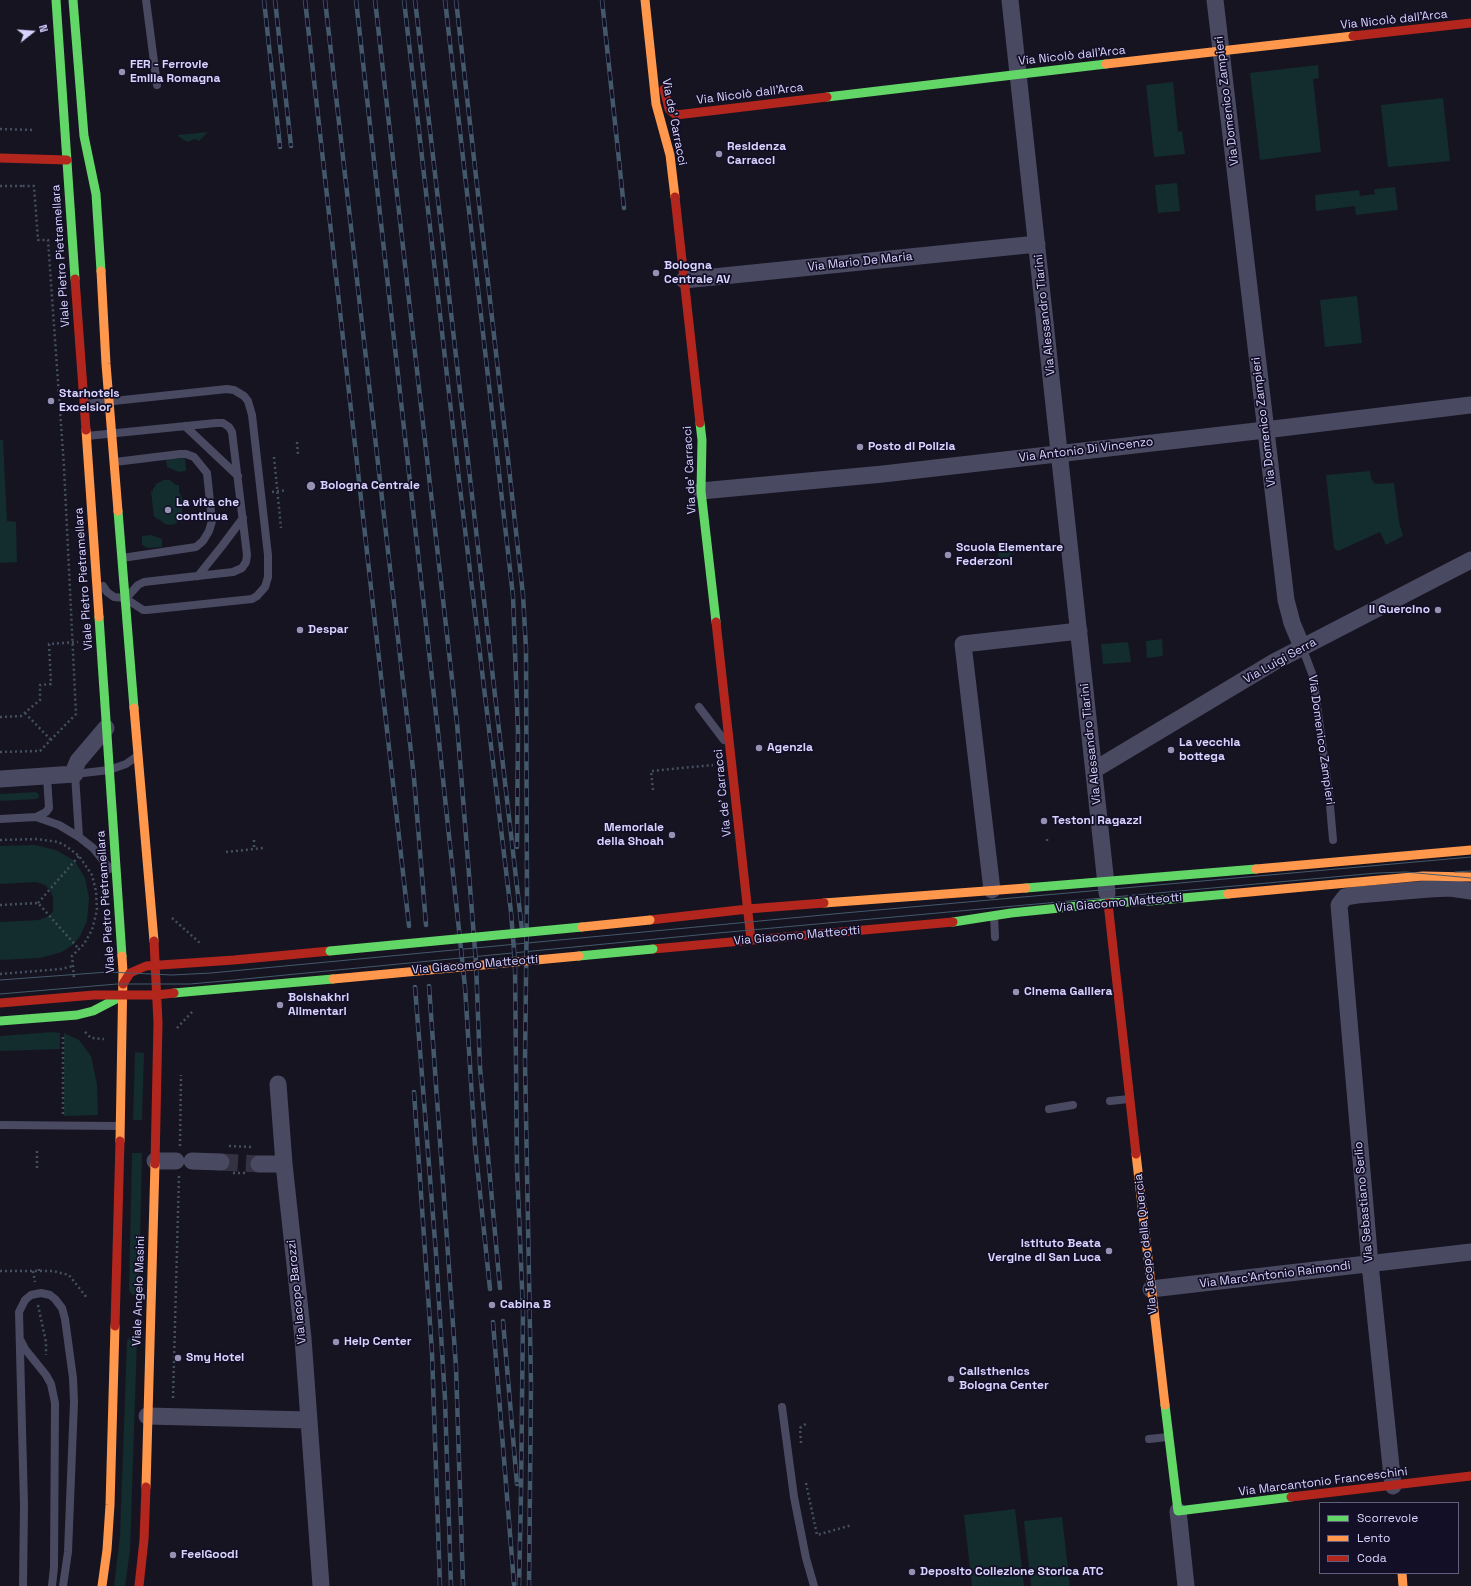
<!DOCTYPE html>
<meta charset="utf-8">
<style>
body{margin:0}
#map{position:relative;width:1471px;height:1586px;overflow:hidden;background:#161421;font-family:"Space Grotesk",sans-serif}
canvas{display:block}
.legend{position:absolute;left:1319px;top:1502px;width:140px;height:72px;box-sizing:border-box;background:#130f26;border:1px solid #625e7d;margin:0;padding:5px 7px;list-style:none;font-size:12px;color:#d9d4ff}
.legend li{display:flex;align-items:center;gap:8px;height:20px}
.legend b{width:20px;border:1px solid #625e7d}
.north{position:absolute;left:12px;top:12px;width:40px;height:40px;-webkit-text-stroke:3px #130f26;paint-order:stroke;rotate:73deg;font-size:11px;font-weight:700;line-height:16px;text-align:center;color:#d9d4ff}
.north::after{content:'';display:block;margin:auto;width:14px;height:18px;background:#d9d4ff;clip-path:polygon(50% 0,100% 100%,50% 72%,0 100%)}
</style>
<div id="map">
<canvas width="1471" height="1586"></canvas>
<ul class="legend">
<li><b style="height:5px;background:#63d668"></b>Scorrevole</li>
<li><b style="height:5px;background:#ff974d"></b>Lento</li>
<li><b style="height:5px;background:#b3261e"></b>Coda</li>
</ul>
<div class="north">N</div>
</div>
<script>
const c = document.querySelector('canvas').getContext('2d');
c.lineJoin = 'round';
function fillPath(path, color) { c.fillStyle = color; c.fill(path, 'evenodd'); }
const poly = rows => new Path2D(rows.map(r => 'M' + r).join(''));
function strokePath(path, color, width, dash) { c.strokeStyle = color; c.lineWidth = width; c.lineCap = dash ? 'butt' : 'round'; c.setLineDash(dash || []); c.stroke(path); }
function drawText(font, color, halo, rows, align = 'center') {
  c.font = font + ' "Space Grotesk",sans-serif'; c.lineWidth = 3.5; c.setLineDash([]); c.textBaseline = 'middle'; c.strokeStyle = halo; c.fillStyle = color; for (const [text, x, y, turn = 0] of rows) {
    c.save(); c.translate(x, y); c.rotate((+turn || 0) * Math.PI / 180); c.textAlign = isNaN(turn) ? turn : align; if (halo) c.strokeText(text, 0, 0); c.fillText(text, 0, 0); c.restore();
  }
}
const green = poly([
 [1318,65,1319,78,1313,79,1321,152,1260,160,1250,73],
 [1173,82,1178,132,1182,131,1185,154,1154,157,1146,85],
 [1443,98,1450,161,1388,167,1381,105],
 [208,132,199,141,195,139,187,142,178,136,178,135],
 [1177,183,1180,211,1158,213,1155,185],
 [1395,187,1398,210,1356,215,1355,206,1316,211,1315,195,1359,190,1360,196,1375,194,1374,189],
 [1357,296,1362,343,1325,347,1320,300],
 [0,440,3,440,7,521,16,522,17,562,0,563],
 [185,458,186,471,179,472,167,467,166,459],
 [1370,471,1371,478,1374,483,1379,484,1394,483,1399,522,1403,536,1386,545,1380,532,1338,551,1334,548,1326,475],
 [164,480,170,480,176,485,179,485,179,491,183,500,182,511,183,517,175,524,170,525,165,524,159,519,157,520,156,517,154,517,151,491,153,491,153,488,155,487,156,484],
 [151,535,162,539,162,547,148,548,142,545,142,536],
 [1009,543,1012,567,1000,567,997,545],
 [1162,639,1163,656,1147,658,1146,641],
 [1128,642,1131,662,1103,664,1101,644],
 [36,792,39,794,39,797,37,799,0,801,0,794],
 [35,845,56,850,75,861,85,878,89,898,87,921,80,936,74,944,62,952,40,958,0,960,0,922,39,920,49,916,53,911,53,897,50,890,45,885,36,882,0,884,0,846],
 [53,1032,60,1033,60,1049,0,1051,0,1036],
 [64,1033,79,1040,91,1056,97,1084,98,1115,64,1116],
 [135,1052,144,1053,142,1120,133,1120],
 [132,1153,142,1153,139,1290,138,1293,133,1295,130,1292,129,1290],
 [132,1336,137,1338,137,1341,130,1551,125,1586,114,1586,120,1536,127,1341,129,1338],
 [1015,1509,1024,1586,972,1586,964,1515],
 [1062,1517,1070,1586,1031,1586,1024,1521]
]);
const streetTunnel = poly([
 [221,1162,259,1164]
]);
const path = poly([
 [0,129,35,130],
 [0,186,21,186,21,182],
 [297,442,298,455],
 [274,457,281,528],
 [272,492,287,490],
 [25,713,51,740],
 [0,717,21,716,40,700,40,685,51,684,49,644,78,642],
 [0,752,40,751,76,714,64,467,48,240,38,240,34,186,21,186],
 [653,790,651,771,713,765],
 [1047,839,1047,842],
 [0,840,37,839,58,842,66,846,79,856,92,875,96,891,97,910,92,930,84,944,72,956,74,978],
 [254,840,254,849],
 [226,852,263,848],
 [38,903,79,856],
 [0,905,38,903,79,949],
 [172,918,200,943],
 [0,974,61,969,73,966],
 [177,1028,193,1011],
 [85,1032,91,1038,104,1039],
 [63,1114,63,1035],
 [180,1146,181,1075],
 [229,1146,254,1147],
 [37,1168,37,1150],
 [233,1173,246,1173],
 [0,1271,53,1271,69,1275,87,1298],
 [33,1271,35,1282],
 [39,1271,39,1267],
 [38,1305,46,1342,46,1355],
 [173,1398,179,1176],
 [801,1443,800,1428,807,1423],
 [806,1483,817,1535,852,1525]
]);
const lane = poly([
 [146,0,157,85],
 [85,404,227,389,234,390,244,396,248,401,252,415,268,555,268,577,265,587,257,596,252,599,147,610,143,610,125,598,114,597,107,592,103,586],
 [185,426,238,476],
 [87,436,216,423,223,423,229,427,232,432,247,555,246,562,242,568,233,572,144,582,138,585,129,595],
 [115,462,180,454,186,454,194,457,207,473,212,521,209,531,203,541,196,547,122,558],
 [198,576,222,546,243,518],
 [1302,647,1313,676,1329,794,1333,840],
 [699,707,724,740],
 [36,817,46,812,49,808,47,777],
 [0,819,36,817,59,825,79,837,93,848,110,869],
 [79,837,75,774,109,770,126,764,136,757],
 [994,916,995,937],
 [1110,1101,1129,1099],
 [1049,1109,1073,1105],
 [0,1125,120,1126],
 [21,1341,25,1349,46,1375,51,1384,55,1403,54,1567,52,1586],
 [782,1407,794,1497,806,1558,814,1586],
 [1149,1439,1168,1437],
 [23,1586,24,1505,19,1312,25,1300,31,1295,41,1293,50,1295,55,1299,62,1308,65,1319,73,1378,74,1402,68,1552,63,1586]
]);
const street = poly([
 [1010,0,1107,893],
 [1215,0,1286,600,1292,623,1302,647],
 [684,280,1037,244],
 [701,491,883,474,1265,430,1471,405],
 [1094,770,1274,662,1471,560],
 [0,779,75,774,75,768,78,761,106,728],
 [992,890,963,644,1079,631],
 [278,1084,284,1164,303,1338,321,1586],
 [155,1161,176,1161],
 [192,1161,221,1162],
 [259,1164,284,1164],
 [1151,1289,1471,1252],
 [147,1416,308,1420],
 [1393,1486,1370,1264,1339,905,1345,897,1357,895,1429,889,1450,888,1471,891],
 [1178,1511,1186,1586]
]);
const fast = poly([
 [56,0,75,279],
 [73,0,84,136,96,194,101,271],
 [827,97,1106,64],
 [700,423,702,440,701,491,716,622],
 [118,511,134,708],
 [99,617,122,956],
 [1026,888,1256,869],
 [953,922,1011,913,1108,903,1149,901,1228,894],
 [174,993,333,979],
 [0,1021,77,1015,93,1011,120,997],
 [1165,1405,1178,1511,1291,1497]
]);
const slow = poly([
 [645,0,656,104,670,155,675,197],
 [1106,64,1353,36],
 [101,271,106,364,118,511],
 [86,430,99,617],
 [134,708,154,941],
 [1256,869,1471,850],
 [1228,894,1423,876,1471,877],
 [824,903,1026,888],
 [120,1141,123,972,122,956],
 [1136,1154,1165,1405],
 [146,1487,155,1164],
 [1402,1573,1403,1586],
 [102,1586,107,1550,110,1505,115,1326]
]);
const jam = poly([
 [1353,36,1471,23],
 [664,89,669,109,676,115,827,97],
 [0,158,67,160],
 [675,197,700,423],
 [75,279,86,430],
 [716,622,751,940],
 [1108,903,1136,1154],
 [650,920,748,909,824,903],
 [154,941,158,1023,155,1164],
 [653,949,953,922],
 [123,984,130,973,146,966,234,960,330,951],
 [0,1003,94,995,157,995,174,993],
 [115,1326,120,1141],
 [1291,1497,1471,1476],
 [139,1586,144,1540,146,1487]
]);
const tram = poly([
 [1455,872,1471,871],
 [0,980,108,972,172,975,211,973,844,913,1471,857],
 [0,994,117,984,190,984,224,981,718,933,1377,873,1406,872,1471,878]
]);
const rail = poly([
 [264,0,280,147],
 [275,0,291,146],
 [305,0,409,926],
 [325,0,414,778,426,925],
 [356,0,438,732,465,987,475,1145,490,1289],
 [375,0,457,723,476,963,480,1068,500,1288],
 [404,0,457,463,511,912,515,963,517,1168,523,1311,521,1495,519,1586],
 [415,0,522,930],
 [445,0,513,596,518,732,517,847],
 [456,0,508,459,523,595,526,649,527,896,525,1062,531,1385,529,1586],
 [602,0,624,208],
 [429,986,456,1367,463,1586],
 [415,987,436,1254,445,1399,451,1586],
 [414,1092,432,1353,440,1586],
 [503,1321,517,1484],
 [493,1322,514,1584]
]);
const fastBridge = poly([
 [330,951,582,927],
 [579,956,653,949]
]);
const slowBridge = poly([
 [582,927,650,920],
 [333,979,579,956]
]);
const markers = [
 [122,72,4,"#9591b1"],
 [719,154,4,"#9591b1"],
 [656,273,4,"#9591b1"],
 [51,401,4,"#9591b1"],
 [860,447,4,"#9591b1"],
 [311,486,5,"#9591b1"],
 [168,510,4,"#9591b1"],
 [948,555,4,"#9591b1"],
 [1438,610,4,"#9591b1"],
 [300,630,4,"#9591b1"],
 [759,748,4,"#9591b1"],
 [1171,750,4,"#9591b1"],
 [1044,821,4,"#9591b1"],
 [672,835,4,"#9591b1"],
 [1016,992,4,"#9591b1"],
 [280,1005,4,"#9591b1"],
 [1109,1251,4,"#9591b1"],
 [492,1305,4,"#9591b1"],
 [336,1342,4,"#9591b1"],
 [178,1358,4,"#9591b1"],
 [951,1379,4,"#9591b1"],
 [173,1555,4,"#9591b1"],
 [912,1572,4,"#9591b1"]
];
const streetNames = [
 ["Via Nicolò dall'Arca",1394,20,-6],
 ["Via Nicolò dall'Arca",1072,56,-6],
 ["Via Nicolò dall'Arca",750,94,-7],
 ["Via Domenico Zampieri",1227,101,-97],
 ["Via de' Carracci",674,122,79],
 ["Viale Pietro Pietramellara",61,256,-94],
 ["Via Mario De Maria",860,262,-6],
 ["Via Alessandro Tiarini",1045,315,-96],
 ["Via Domenico Zampieri",1264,422,-97],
 ["Via Antonio Di Vincenzo",1086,450,-7],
 ["Via de' Carracci",690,470,-93],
 ["Viale Pietro Pietramellara",84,579,-94],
 ["Via Luigi Serra",1280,661,-29],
 ["Via Domenico Zampieri",1321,740,82],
 ["Via Alessandro Tiarini",1091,744,-96],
 ["Via de' Carracci",723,793,-96],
 ["Viale Pietro Pietramellara",106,902,-94],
 ["Via Giacomo Matteotti",1119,903,-5],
 ["Via Giacomo Matteotti",797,936,-5],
 ["Via Giacomo Matteotti",475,965,-5],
 ["Via Sebastiano Serlio",1364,1202,-95],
 ["Via Jacopo della Quercia",1146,1244,-96],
 ["Via Marc'Antonio Raimondi",1275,1275,-7],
 ["Viale Angelo Masini",139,1291,-88],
 ["Via Iacopo Barozzi",297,1292,-96],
 ["Via Marcantonio Franceschini",1323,1482,-7]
];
const poiNames = [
 ["FER - Ferrovie",130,65],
 ["Emilia Romagna",130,79],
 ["Residenza",727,147],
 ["Carracci",727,161],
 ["Bologna",664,266],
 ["Centrale AV",664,280],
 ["Starhotels",59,394],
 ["Excelsior",59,408],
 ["Posto di Polizia",868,447],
 ["Bologna Centrale",320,486],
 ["La vita che",176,503],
 ["continua",176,517],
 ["Scuola Elementare",956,548],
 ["Federzoni",956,562],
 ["Il Guercino",1430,610,"right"],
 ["Despar",308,630],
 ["La vecchia",1179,743],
 ["bottega",1179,757],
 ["Agenzia",767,748],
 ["Testoni Ragazzi",1052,821],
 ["Memoriale",664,828,"right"],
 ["della Shoah",664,842,"right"],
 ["Cinema Galliera",1024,992],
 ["Boishakhri",288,998],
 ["Alimentari",288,1012],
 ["Istituto Beata",1101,1244,"right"],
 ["Vergine di San Luca",1101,1258,"right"],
 ["Cabina B",500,1305],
 ["Help Center",344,1342],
 ["Smy Hotel",186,1358],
 ["Calisthenics",959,1372],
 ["Bologna Center",959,1386],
 ["FeelGood!",181,1555],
 ["Deposito Collezione Storica ATC",920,1572]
];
fillPath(green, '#132c2d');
strokePath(streetTunnel, '#333142', 17, [17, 8]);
strokePath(path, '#44505f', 2.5, [2, 3]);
strokePath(lane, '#4a4962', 8);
strokePath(street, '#4a4962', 17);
strokePath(fast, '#63d668', 9);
strokePath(slow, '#ff974d', 9);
strokePath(jam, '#b3261e', 9);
strokePath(tram, '#43596b', 1);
strokePath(rail, '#43596b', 4.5);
strokePath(rail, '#130f26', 3, [9]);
strokePath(fastBridge, '#63d668', 9);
strokePath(slowBridge, '#ff974d', 9);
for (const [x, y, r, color] of markers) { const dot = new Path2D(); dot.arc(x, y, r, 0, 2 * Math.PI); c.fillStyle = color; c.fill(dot); strokePath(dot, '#130f26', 1.5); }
drawText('12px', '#d9d4ff', '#130f26', streetNames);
drawText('bold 12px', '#d9d4ff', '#130f26', poiNames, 'left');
</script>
